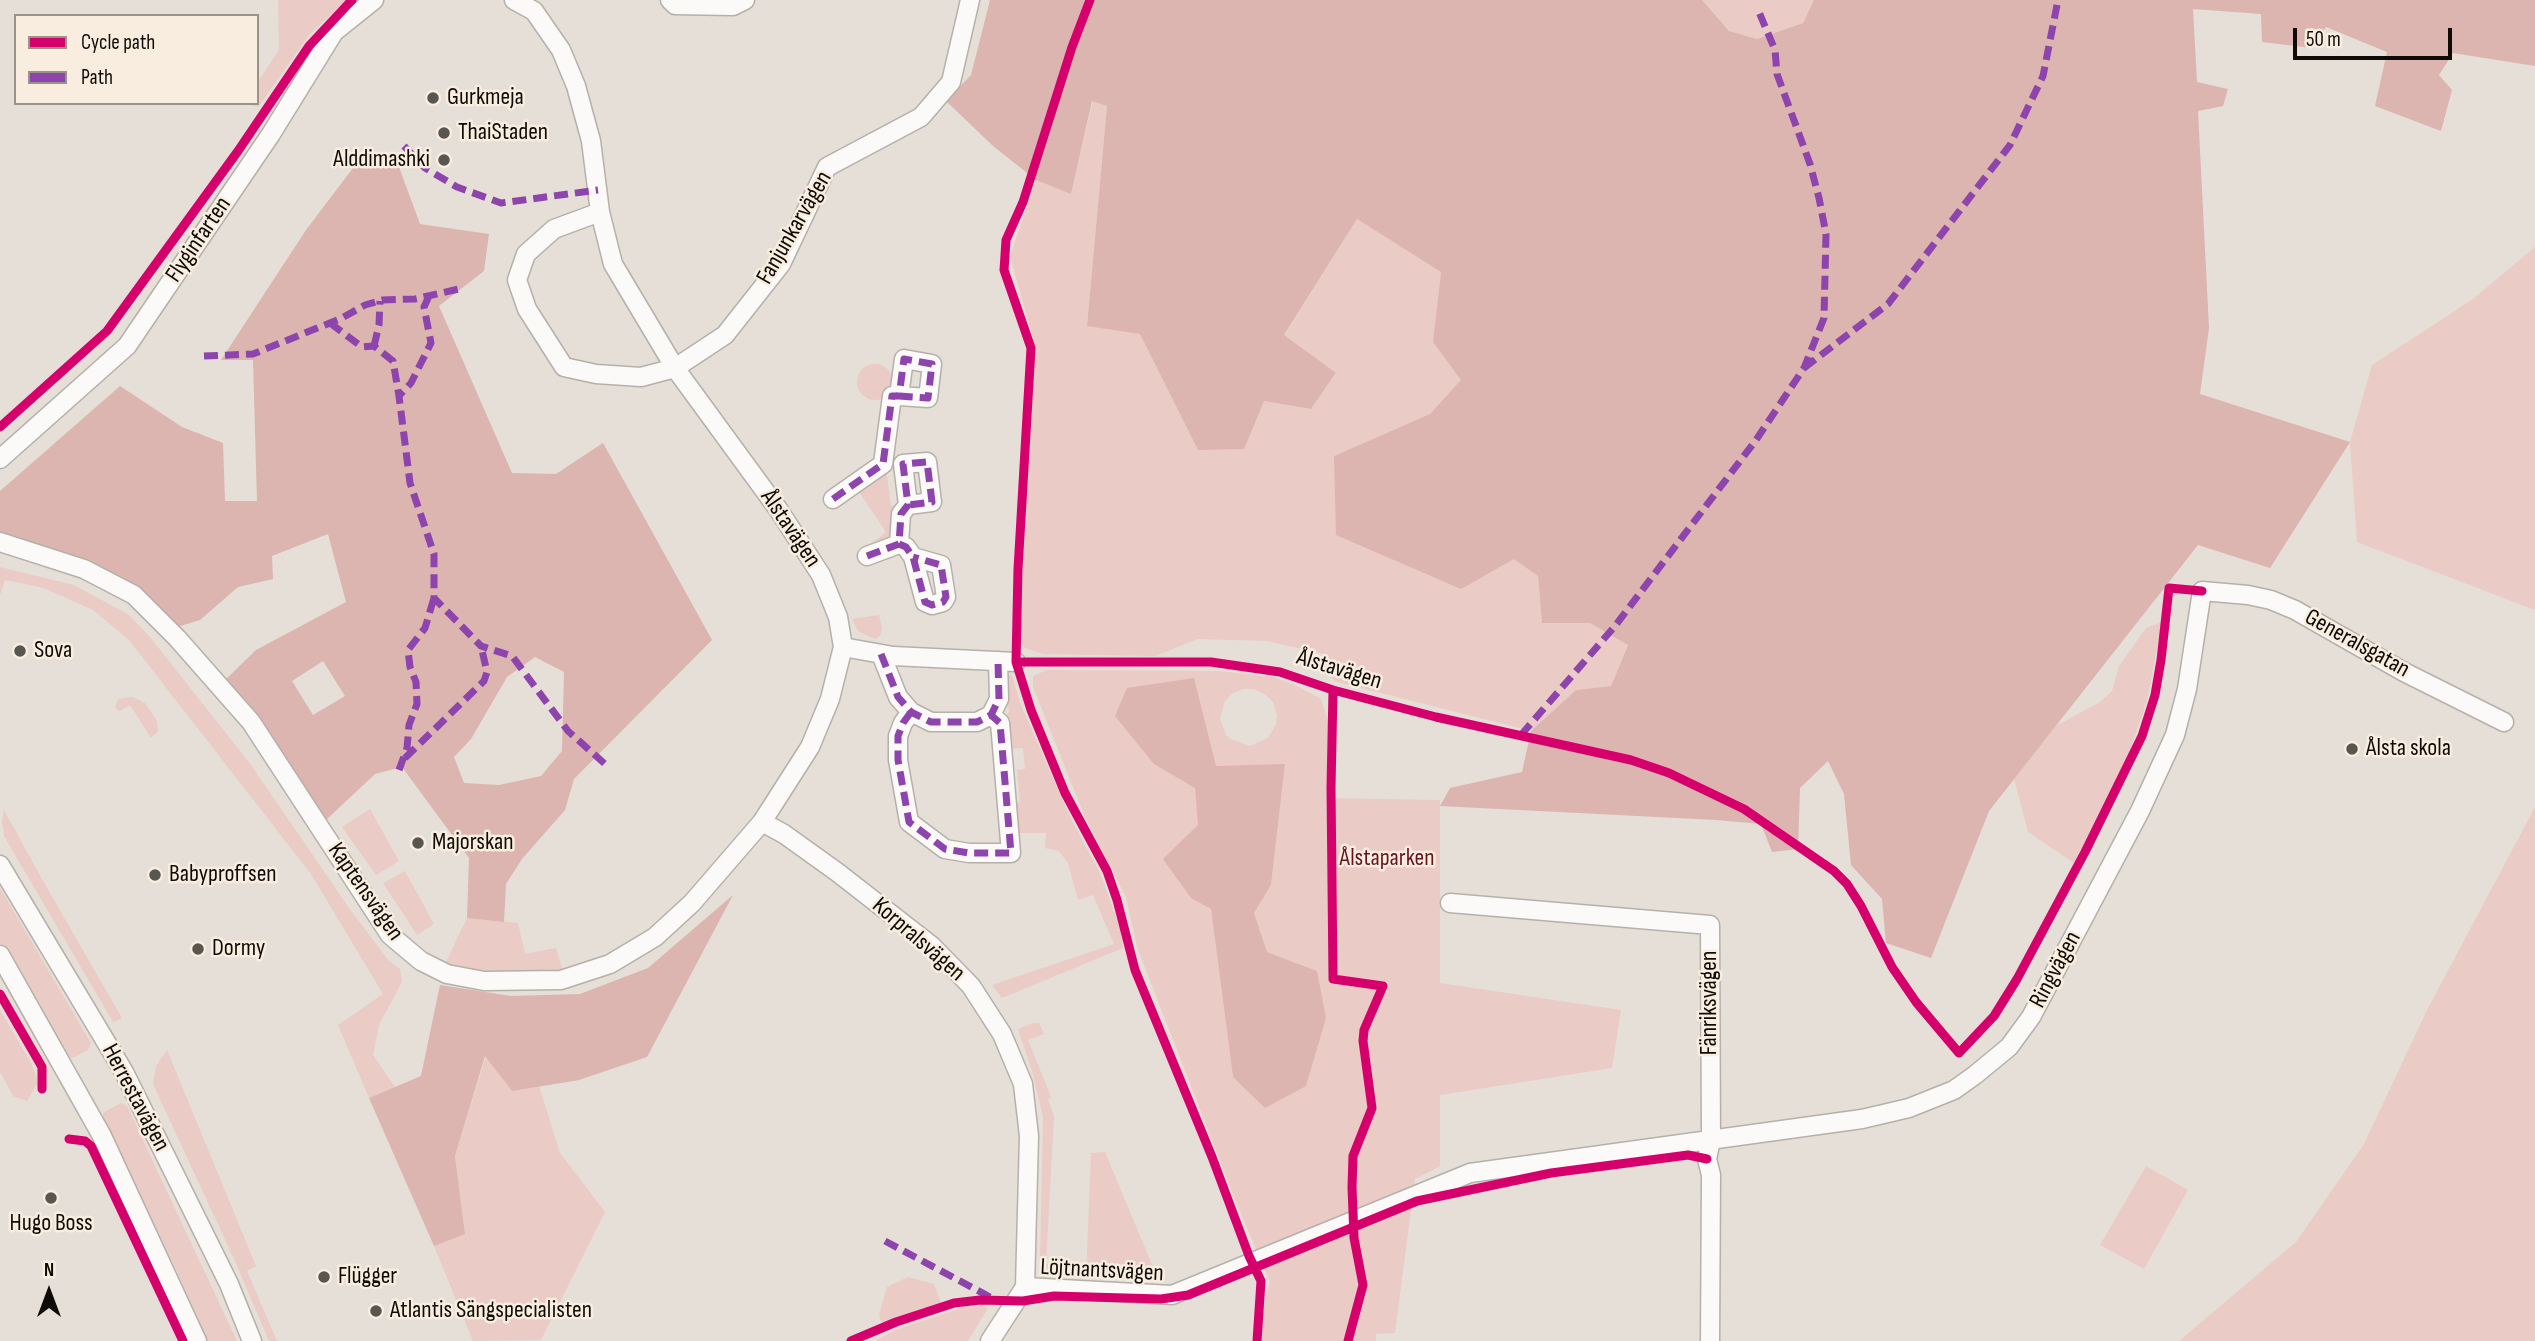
<!DOCTYPE html>
<meta charset="utf-8">
<style>
body{margin:0}
#map{position:relative;width:2535px;height:1341px;overflow:hidden;background:#e5dfd7;font-family:"Sofia Sans Condensed",sans-serif}
canvas{display:block}
.legend{position:absolute;left:14px;top:14px;width:245px;height:91px;box-sizing:border-box;background:#f8edde;border:2px solid #9a9388;margin:0;padding:9px 12px;list-style:none;font-size:21px;color:#0e0b06}
.legend li{display:flex;align-items:center;gap:14px;height:35px}
.legend b{width:35px;border:2px solid #9a9388}
.north{position:absolute;left:14px;top:1257px;width:70px;height:70px;-webkit-text-stroke:5px #f8edde;paint-order:stroke;rotate:0deg;font-size:19px;font-weight:700;line-height:28px;text-align:center;color:#0e0b06}
.north::after{content:'';display:block;margin:auto;width:24px;height:32px;background:#0e0b06;clip-path:polygon(50% 0,100% 100%,50% 72%,0 100%)}
.scale{position:absolute;left:2293px;top:28px;width:159px;height:32px;box-sizing:border-box;border:4px solid #0e0b06;border-top:0;padding-left:9px;font-size:21px;line-height:24px;white-space:nowrap;color:#0e0b06;-webkit-text-stroke:5px #f8edde;paint-order:stroke}
</style>
<div id="map">
<canvas width="2535" height="1341"></canvas>
<ul class="legend">
<li><b style="height:9px;background:#d6006c"></b>Cycle path</li>
<li><b style="height:9px;background:#8e44ad"></b>Path</li>
</ul>
<div class="north">N</div>
<div class="scale">50 m</div>
</div>
<script>
const c = document.querySelector('canvas').getContext('2d');
c.lineJoin = 'round';
function fillPath(path, color) { c.fillStyle = color; c.fill(path, 'evenodd'); }
const poly = rows => new Path2D(rows.map(r => 'M' + r).join(''));
function strokePath(path, color, width, dash) { c.strokeStyle = color; c.lineWidth = width; c.lineCap = dash ? 'butt' : 'round'; c.setLineDash(dash || []); c.stroke(path); }
function drawText(font, color, halo, rows, align = 'center') {
  c.font = font + ' "Sofia Sans Condensed",sans-serif'; c.lineWidth = 5; c.setLineDash([]); c.textBaseline = 'middle'; c.strokeStyle = halo; c.fillStyle = color; for (const [text, x, y, turn = 0] of rows) {
    c.save(); c.translate(x, y); c.rotate((+turn || 0) * Math.PI / 180); c.textAlign = isNaN(turn) ? turn : align; if (halo) c.strokeText(text, 0, 0); c.fillText(text, 0, 0); c.restore();
  }
}
const green = poly([
 [278,0,346,0,310,34,258,107,245,103,257,103,257,83,279,50],
 [1702,0,1814,0,1803,23,1757,39,1729,31],
 [1093,100,1107,106,1087,325,1140,334,1198,450,1264,401,1311,409,1336,374,1284,336,1357,219,1441,272,1433,342,1462,380,1430,414,1334,456,1460,589,1514,558,1538,576,1542,623,1590,623,1628,644,1611,686,1576,690,1531,731,1334,681,1325,668,1324,654,1267,641,1198,639,1155,656,1043,654,1025,648,1020,643,1033,338,1010,256,1036,180,1071,194],
 [2535,247,2535,610,2357,542,2350,442,2372,365,2473,299],
 '857 382a18 18 0 1 1 36 0a18 18 0 1 1-36 0Z',
 [886,469,891,506,901,505,897,540,873,548,871,544,886,532,855,486],
 [0,567,74,585,129,615,150,637,251,765,349,908,389,961,400,969,402,982,379,1025,373,1055,395,1087,369,1098,338,1025,383,994,311,874,129,640,93,610,44,588,5,580,0,595],
 [879,615,882,628,880,636,875,639,858,631,852,619],
 [2162,622,2147,701,2130,750,2074,863,2028,832,2014,779,2056,726,2100,702,2112,691,2119,666,2146,628],
 [1047,670,1219,671,1273,677,1297,686,1321,699,1328,721,1328,798,1440,800,1440,983,1621,1010,1612,1068,1440,1095,1440,1166,1415,1179,1395,1333,1376,1334,1376,1341,1260,1341,1265,1298,1270,1282,1236,1202,1137,947,1126,897,1085,817,1033,687,1033,676],
 [1243,689,1254,689,1266,695,1273,702,1277,716,1276,724,1268,738,1250,746,1231,739,1226,735,1220,719,1225,701,1233,693],
 [1285,765,1271,885,1254,913,1267,952,1317,971,1233,1077,1211,909,1191,898,1198,825,1195,788,1216,766],
 [1012,675,1020,703,1071,819,1100,873,1120,928,1123,948,1002,998,992,985,1114,944,1093,895,1078,900,1068,863,1059,851,1045,848,1046,833,1017,833,1013,805,1020,802,1017,770,1025,769,1023,748,1007,749,1004,723,1009,711,1003,677],
 [132,697,145,703,157,721,158,731,151,738,130,705,119,711,115,707,118,699],
 [2535,807,2535,1341,2179,1341,2296,1242,2364,1144,2427,1010],
 [370,809,399,861,376,875,342,827],
 [4,810,47,888,122,1018,113,1022,4,836,2,821],
 [405,871,434,924,417,935,383,883],
 [0,888,91,1043,88,1050,73,1058,67,1056,0,943],
 [467,918,518,923,525,954,556,948,564,974,475,974,446,962],
 [0,1010,31,1063,38,1082,27,1101,13,1096,0,1072],
 [1033,1023,1039,1023,1044,1034,1028,1040,1051,1097,1048,1099,1054,1116,1046,1264,1067,1265,1069,1269,1067,1273,1050,1273,1040,1260,1043,1117,1032,1071,1018,1029],
 [167,1050,256,1266,247,1271,277,1341,269,1341,235,1261,153,1084,156,1066],
 [486,1056,512,1091,539,1086,560,1153,605,1212,541,1340,473,1341,434,1246,465,1233,455,1156],
 [121,1103,127,1106,237,1341,208,1341,176,1269,102,1118,104,1112],
 [1105,1152,1158,1279,1086,1277,1091,1153],
 [2146,1166,2188,1190,2144,1269,2100,1245],
 [908,1277,934,1284,942,1305,883,1327,879,1315,887,1287],
 [982,1305,988,1308,968,1341,875,1341,895,1330,967,1306]
]);
const forest = poly([
 [990,0,1702,0,1729,31,1757,39,1803,23,1814,0,2535,0,2535,66,2453,53,2439,75,2452,90,2441,131,2375,106,2387,52,2326,27,2312,48,2262,42,2261,14,2193,9,2197,82,2228,89,2223,106,2198,111,2209,328,2200,394,2350,442,2270,568,2198,545,1989,811,1931,958,1886,943,1882,899,1851,865,1844,794,1828,761,1800,788,1798,849,1772,852,1761,824,1716,820,1440,806,1450,788,1522,772,1531,731,1576,690,1611,686,1628,645,1590,623,1542,623,1538,576,1514,559,1461,589,1336,535,1334,456,1430,414,1461,380,1433,342,1441,272,1357,219,1284,335,1336,373,1311,409,1264,401,1244,449,1198,450,1140,334,1087,326,1107,106,1092,101,1071,194,1036,180,993,146,946,101,971,75],
 [374,157,399,167,420,224,489,234,484,271,439,306,512,473,556,474,603,443,712,640,574,779,565,810,522,859,506,884,504,922,467,918,469,858,402,767,375,774,326,820,224,681,256,650,346,602,328,534,272,556,273,579,238,587,200,620,177,627,151,599,91,566,0,538,0,491,120,386,182,427,223,443,225,501,257,501,253,360,221,360,306,230,353,168],
 [535,657,564,672,562,751,541,776,499,785,464,783,454,757,471,739,507,677],
 [323,661,345,696,313,715,292,681],
 [1194,678,1216,766,1285,764,1271,885,1254,913,1267,952,1317,971,1326,1018,1306,1086,1265,1108,1233,1077,1211,909,1191,898,1163,859,1198,825,1195,788,1154,764,1115,716,1127,688],
 [733,895,647,1057,579,1080,512,1091,485,1056,455,1156,465,1234,434,1246,369,1098,421,1076,440,985,511,996,580,994,648,968]
]);
const minor = poly([
 [670,0,675,5,733,6,745,0],
 [600,212,554,229,526,254,517,280,527,309,564,367,596,374,641,377,675,368,725,335,781,264,827,167,921,117,951,82,970,0],
 [0,459,127,346,271,134,334,32,374,0],
 [833,499,883,464,892,396,899,396,904,359,932,364,928,398,899,396],
 [0,542,84,569,134,595,177,638,251,722,390,935,421,961,447,974,484,981,561,980,610,964,655,937,692,903,762,822,810,747,830,699,843,647,838,617,821,575,778,509,675,368,613,264,600,212,591,141,576,86,561,50,534,11,514,0],
 [899,544,906,547,913,557,925,602,932,605,943,602,946,597,941,565,913,557],
 [867,556,899,544,901,514,908,505,903,464,927,462,932,502,908,505],
 [843,647,893,656,1016,662],
 [881,654,898,697,911,712,931,722,977,722,991,715,999,699,998,661],
 [911,712,903,723,898,736,898,760,909,822,945,849,969,853,1011,853,1000,723,991,715],
 [762,822,784,834,837,872,932,946,971,986,1002,1034,1023,1084,1029,1136,1025,1287,990,1341],
 [0,865,124,1072,229,1284,252,1341],
 [1450,903,1710,925,1711,1140,1707,1159,1711,1175,1710,1341],
 [0,955,102,1136,197,1341],
 [1025,1287,1172,1295,1470,1173,1862,1119,1909,1108,1954,1090,1975,1075,2009,1047,2031,1017,2140,811,2175,735,2187,689,2202,591,2248,595,2271,600,2295,610,2404,672,2504,722]
]);
const quiet = poly([
 [404,146,425,168,457,187,501,203,598,190],
 [429,296,424,307,431,343,411,383,399,396,410,483,434,554,434,598,481,646,512,656,568,731,605,764],
 [330,323,362,347,374,346,393,361,399,396],
 [374,346,379,325,380,301],
 [204,356,253,354,342,318,365,305,382,300,415,299,463,288],
 [1804,368,1888,304,2010,145,2043,76,2058,0],
 [833,499,883,464,892,396,899,396,904,359,932,364,928,398,899,396],
 [899,544,906,547,913,557,925,602,932,605,943,602,946,597,941,565,913,557],
 [867,556,899,544,901,514,908,505,903,464,927,462,932,502,908,505],
 [881,654,898,697,911,712,931,722,977,722,991,715,999,699,998,661],
 [911,712,903,723,898,736,898,760,909,822,945,849,969,853,1011,853,1000,723,991,715],
 [1521,735,1615,626,1756,440,1804,368,1824,318,1826,234,1819,198,1810,164,1777,74,1775,50,1759,12],
 [405,758,484,681,487,672,481,646],
 [399,770,407,748,409,725,417,704,416,682,410,667,408,650,425,628,434,598],
 [885,1241,990,1297]
]);
const cycleway = poly([
 [1090,0,1072,47,1023,202,1006,240,1004,270,1031,348,1018,569,1016,662,1031,710,1065,793,1107,871,1117,900,1135,970,1212,1157,1249,1256,1261,1281,1257,1341],
 [0,427,107,331,238,151,309,46,352,0],
 [1016,662,1211,662,1280,672,1333,690,1436,717,1631,760,1669,773,1744,809,1834,871,1847,884,1861,906,1892,967,1916,1002,1959,1053,1994,1016,2017,979,2085,852,2142,736,2155,695,2161,660,2169,588,2202,591],
 [1333,690,1331,788,1333,979,1383,986,1364,1030,1363,1041,1372,1108,1353,1156,1352,1187,1354,1238,1363,1285,1348,1341],
 [0,994,42,1067,42,1089],
 [69,1139,85,1141,91,1146,183,1341],
 [851,1341,896,1322,954,1303,980,1300,1023,1301,1054,1296,1161,1299,1188,1295,1417,1201,1551,1173,1688,1155,1707,1159]
]);
const markers = [
 [433,98,7,"#59554f"],
 [444,133,7,"#59554f"],
 [444,160,7,"#59554f"],
 [20,651,7,"#59554f"],
 [2352,749,7,"#59554f"],
 [418,843,7,"#59554f"],
 [155,875,7,"#59554f"],
 [198,949,7,"#59554f"],
 [51,1198,7,"#59554f"],
 [324,1277,7,"#59554f"],
 [376,1311,7,"#59554f"]
];
const poiNames = [
 ["Gurkmeja",447,98],
 ["ThaiStaden",458,133],
 ["Alddimashki",430,160,"right"],
 ["Sova",34,651],
 ["Ålsta skola",2366,749],
 ["Majorskan",432,843],
 ["Babyproffsen",169,875],
 ["Dormy",212,949],
 ["Hugo Boss",51,1224,"center"],
 ["Flügger",338,1277],
 ["Atlantis Sängspecialisten",390,1311]
];
const streetNames = [
 ["Fanjunkarvägen",795,228,-60],
 ["Flyginfarten",199,240,-56],
 ["Ålstavägen",790,529,56],
 ["Generalsgatan",2357,644,29],
 ["Ålstavägen",1339,670,17],
 ["Kaptensvägen",365,892,55],
 ["Korpralsvägen",918,940,41],
 ["Ringvägen",2056,970,-62],
 ["Fänriksvägen",1710,1003,-90],
 ["Herrestavägen",135,1098,62],
 ["Löjtnantsvägen",1102,1271,3]
];
const parkNames = [
 ["Ålstaparken",1387,859]
];
fillPath(green, '#eacbc6');
fillPath(forest, '#dcb4b0');
strokePath(minor, '#b5b0aa', 21);
strokePath(minor, '#fbfaf9', 18);
strokePath(quiet, '#8e44ad', 7, [14, 7]);
strokePath(cycleway, '#d6006c', 9);
for (const [x, y, r, color] of markers) { const dot = new Path2D(); dot.arc(x, y, r, 0, 2 * Math.PI); c.fillStyle = color; c.fill(dot); strokePath(dot, '#f8edde', 2.5); }
drawText('24px', '#0e0b06', '#f8edde', poiNames, 'left');
drawText('24px', '#0e0b06', '#f8edde', streetNames);
drawText('24px', '#66151f', '#f8edde', parkNames);
</script>
